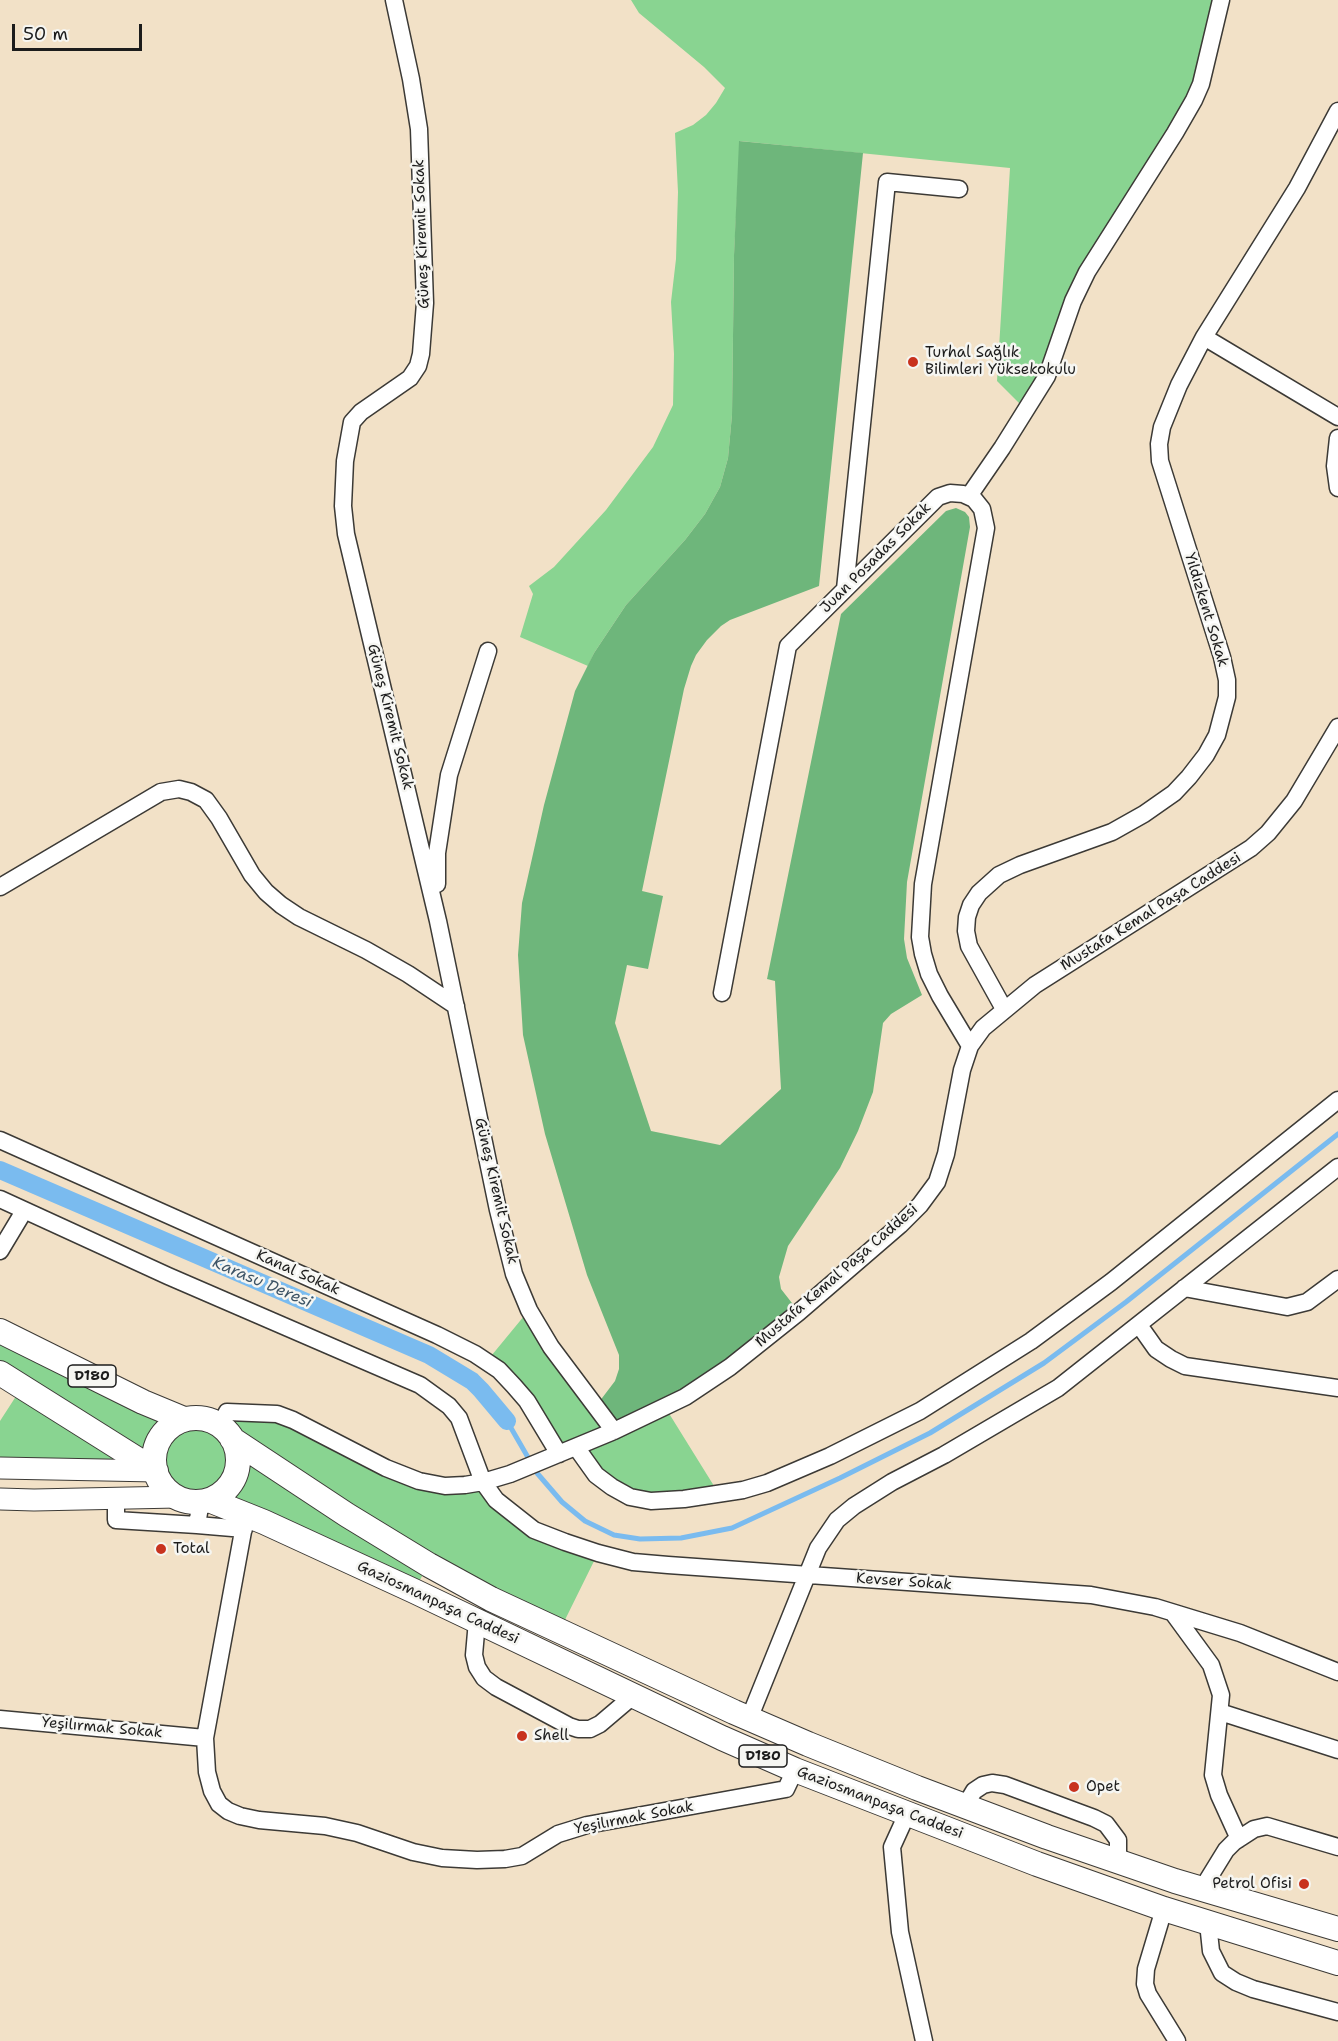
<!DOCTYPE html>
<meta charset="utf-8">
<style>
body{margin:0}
#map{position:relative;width:1338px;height:2041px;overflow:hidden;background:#f2e1c7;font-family:"Shantell Sans",sans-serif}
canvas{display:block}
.scale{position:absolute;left:12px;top:24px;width:130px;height:27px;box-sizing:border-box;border:3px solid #1c1c1c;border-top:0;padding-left:8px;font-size:18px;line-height:21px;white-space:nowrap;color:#1c1c1c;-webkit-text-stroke:4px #f6f6f2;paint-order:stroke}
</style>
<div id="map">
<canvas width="1338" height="2041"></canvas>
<div class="scale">50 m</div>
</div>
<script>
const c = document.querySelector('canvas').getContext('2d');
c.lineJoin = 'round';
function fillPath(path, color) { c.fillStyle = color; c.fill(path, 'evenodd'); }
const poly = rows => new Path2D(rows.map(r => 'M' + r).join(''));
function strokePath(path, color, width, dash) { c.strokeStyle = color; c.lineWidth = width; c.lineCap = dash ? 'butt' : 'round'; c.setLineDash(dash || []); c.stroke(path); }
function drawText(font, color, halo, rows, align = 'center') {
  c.font = font + ' "Shantell Sans",sans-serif'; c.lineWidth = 5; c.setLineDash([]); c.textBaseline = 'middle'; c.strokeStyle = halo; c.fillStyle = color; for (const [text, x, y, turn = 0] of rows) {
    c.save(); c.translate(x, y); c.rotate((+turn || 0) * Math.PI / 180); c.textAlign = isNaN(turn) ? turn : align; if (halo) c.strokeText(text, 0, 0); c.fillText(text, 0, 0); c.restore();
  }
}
const green = poly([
 [631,0,1221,0,1201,84,1098,253,1026,410,997,381,1010,168,740,141,734,255,732,415,728,458,720,487,705,514,685,540,626,605,594,653,588,666,520,637,533,594,529,586,554,567,606,510,653,447,673,405,674,354,671,302,676,259,678,192,675,133,693,125,706,115,716,103,725,88,704,67,639,13],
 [529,1310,614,1431,665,1407,719,1494,630,1497,577,1447,559,1454,487,1361],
 [0,1331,193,1418,203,1418,220,1425,227,1412,277,1414,419,1481,483,1482,514,1516,598,1553,559,1632,428,1565,414,1591,201,1501,184,1500,170,1492,158,1478,0,1468,0,1421,22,1387,0,1373]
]);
const forest = poly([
 [739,141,863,153,819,586,730,620,721,626,707,640,696,655,691,666,684,689,642,891,663,896,648,969,627,965,615,1023,651,1131,720,1145,781,1089,775,981,767,979,841,614,946,511,956,508,965,512,969,517,970,527,907,882,904,939,907,958,922,995,891,1014,883,1023,873,1092,858,1131,840,1168,788,1246,779,1277,781,1289,799,1312,730,1367,614,1431,596,1406,615,1381,619,1369,619,1355,587,1275,545,1134,523,1035,518,955,522,903,544,805,575,691,594,653,626,605,685,540,705,514,720,487,728,458,732,415,734,255]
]);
const stream = poly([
 [507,1421,537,1473,562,1502,585,1521,614,1535,640,1539,681,1538,732,1528,840,1478,930,1433,1044,1363,1126,1302,1338,1134]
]);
const canal = poly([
 [0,1170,429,1355,472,1381,481,1390,507,1421]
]);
const minor = poly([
 [394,0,411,79,419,129,425,303,421,354,418,366,410,378,361,412,352,422,345,461,343,506,346,534,438,921,498,1210,514,1274,529,1310,551,1347,614,1431],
 [1204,337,1338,417],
 [1338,438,1335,466,1338,488],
 [969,496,1002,448,1047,376,1073,301,1087,272,1175,133,1194,100,1201,84,1221,0],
 [845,589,887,182,959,189],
 [437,884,437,853,449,775,488,651],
 [0,887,161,792,179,789,191,792,206,800,219,818,252,875,266,892,281,905,299,917,366,950,408,974,456,1006],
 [722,993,788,646,938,497,950,493,963,494,974,499,982,509,986,528,923,884,920,937,923,954,929,974,940,996,970,1046],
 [1004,1009,969,946,966,931,967,917,971,905,979,893,999,875,1020,865,1112,832,1144,814,1174,793,1189,777,1206,755,1217,735,1227,697,1227,680,1222,657,1160,461,1159,444,1162,427,1179,385,1204,337,1297,188,1338,111],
 [0,1140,437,1335,475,1354,499,1370,514,1386,527,1401,559,1454],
 [0,1199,168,1276,420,1385,449,1406,459,1418,483,1482,496,1500,534,1530,565,1542,598,1553,633,1562,668,1565,1091,1595,1155,1607,1240,1633,1338,1672],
 [0,1251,24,1211],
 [1184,1288,1287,1307,1307,1302,1338,1279],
 [1139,1325,1156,1349,1171,1359,1185,1366,1338,1388],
 [220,1425,227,1412,277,1414,293,1420,386,1468,419,1481,445,1486,465,1485,483,1482,510,1474,614,1431,685,1397,730,1367,799,1312,900,1225,920,1205,937,1182,946,1154,962,1070,970,1046,983,1028,1035,985,1251,848,1268,833,1294,801,1338,727],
 [576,1447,596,1475,612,1487,630,1497,651,1501,684,1499,743,1490,767,1483,830,1456,920,1411,1031,1341,1111,1282,1338,1100],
 [116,1498,116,1520,197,1525,201,1501],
 [197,1525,244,1529],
 [1173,1613,1211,1665,1221,1695,1213,1775,1219,1795,1239,1839],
 [477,1621,474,1655,477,1667,484,1678,496,1687,569,1726,578,1729,590,1729,600,1724,633,1696],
 [1220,1712,1338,1750],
 [0,1719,205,1738,246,1515],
 [749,1719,818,1548,837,1520,854,1506,892,1482,944,1455,1058,1388,1338,1167],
 [205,1738,207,1772,212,1791,219,1804,228,1811,240,1816,259,1820,325,1826,357,1833,413,1852,442,1858,477,1860,505,1859,522,1856,558,1834,587,1825,786,1789,795,1770],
 [965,1806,974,1791,983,1785,992,1783,1005,1785,1094,1818,1106,1824,1118,1840,1118,1861],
 [907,1814,892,1847,900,1932,924,2041],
 [1202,1889,1226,1850,1234,1842,1254,1829,1267,1826,1338,1847],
 [1164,1909,1146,1969,1145,1984,1148,1994,1177,2041],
 [1208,1923,1211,1951,1222,1973,1236,1982,1253,1989,1338,2012]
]);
const major = poly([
 [0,1468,156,1471],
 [0,1499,34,1500,177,1497]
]);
const highway = poly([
 [0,1331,143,1402,184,1419],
 [0,1373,156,1471],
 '154 1460a42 42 0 1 1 84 0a42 42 0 1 1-84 0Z',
 [232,1439,347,1515,429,1565,491,1599,734,1712,808,1744,917,1788,1047,1837,1175,1881,1338,1929],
 [209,1500,264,1522,414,1591,722,1738,795,1770,1037,1864,1164,1909,1338,1963]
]);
const markers = [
 [913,362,6,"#c8321e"],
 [161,1549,6,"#c8321e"],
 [522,1736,6,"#c8321e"],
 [1074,1787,6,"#c8321e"],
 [1304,1884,6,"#c8321e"]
];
const shields = [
 [92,1376,48],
 [763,1756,48]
];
const shieldNames = [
 ["D180",92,1376],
 ["D180",763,1756]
];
const streetNames = [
 ["Güneş Kiremit Sokak",422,234,-92],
 ["Juan Posadas Sokak",876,558,-45],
 ["Yıldızkent Sokak",1206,610,73],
 ["Güneş Kiremit Sokak",390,717,76],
 ["Mustafa Kemal Paşa Caddesi",1151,912,-32],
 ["Güneş Kiremit Sokak",496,1191,77],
 ["Kanal Sokak",298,1273,24],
 ["Mustafa Kemal Paşa Caddesi",837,1276,-41],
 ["Kevser Sokak",904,1582,4],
 ["Gaziosmanpaşa Caddesi",438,1603,25],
 ["Yeşilırmak Sokak",102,1728,5],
 ["Gaziosmanpaşa Caddesi",880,1803,21],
 ["Yeşilırmak Sokak",634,1818,-11]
];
const poiNames = [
 ["Turhal Sağlık",925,353],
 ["Bilimleri Yüksekokulu",925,370],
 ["Total",173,1549],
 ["Shell",534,1736],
 ["Opet",1086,1787],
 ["Petrol Ofisi",1292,1884,"right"]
];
const waterNames = [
 ["Karasu Deresi",262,1283,23]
];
fillPath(green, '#89d491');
fillPath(forest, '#6eb67b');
strokePath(stream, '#7abbef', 5);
strokePath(canal, '#7abbef', 18);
strokePath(minor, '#3c3a36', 19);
strokePath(major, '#3c3a36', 23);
strokePath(highway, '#3c3a36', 26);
strokePath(minor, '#fff', 16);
strokePath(major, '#fff', 21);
strokePath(highway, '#fff', 24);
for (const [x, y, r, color] of markers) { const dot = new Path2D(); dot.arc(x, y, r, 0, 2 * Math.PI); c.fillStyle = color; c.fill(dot); strokePath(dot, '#f6f6f2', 2); }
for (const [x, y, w] of shields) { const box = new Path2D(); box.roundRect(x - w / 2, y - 11, w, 22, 4.5); c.fillStyle = '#f6f6f2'; c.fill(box); strokePath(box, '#1c1c1c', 1.5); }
drawText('bold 14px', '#1c1c1c', null, shieldNames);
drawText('15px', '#1c1c1c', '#f6f6f2', streetNames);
drawText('15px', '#1c1c1c', '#f6f6f2', poiNames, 'left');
drawText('italic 16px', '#3d5466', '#f6f6f2', waterNames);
</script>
